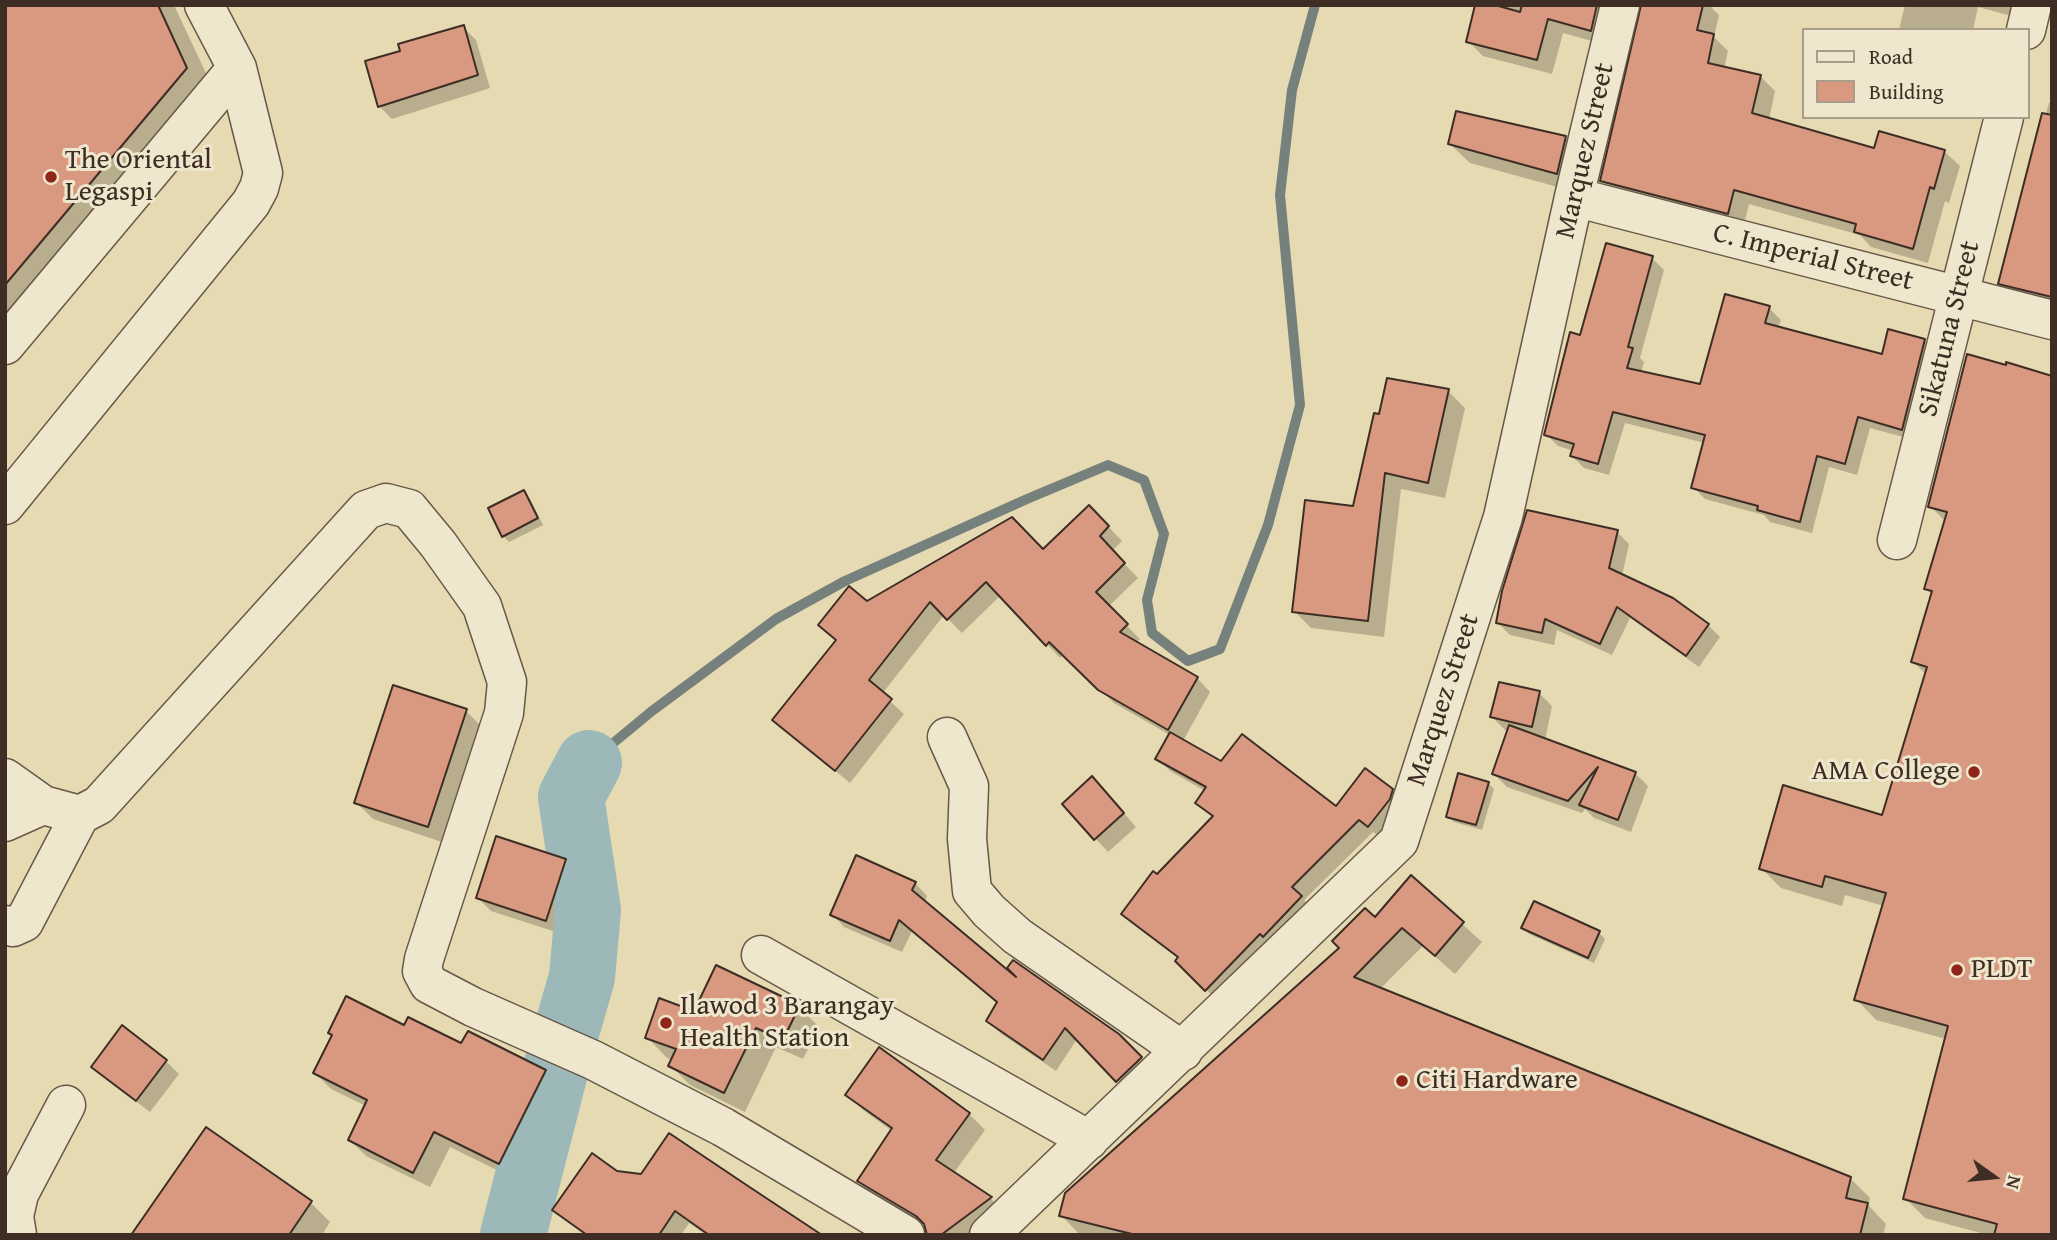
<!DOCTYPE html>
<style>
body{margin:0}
#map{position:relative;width:2057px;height:1240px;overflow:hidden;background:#e6dab2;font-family:"Gentium Book Plus",serif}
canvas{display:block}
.frame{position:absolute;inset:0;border:7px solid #3d2d24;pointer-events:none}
.legend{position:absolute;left:1802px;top:28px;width:228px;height:91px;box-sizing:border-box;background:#efe7cd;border:2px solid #a89d89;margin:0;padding:9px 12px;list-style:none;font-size:21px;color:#3d2d24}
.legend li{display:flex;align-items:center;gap:14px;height:35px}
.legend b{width:35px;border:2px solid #a89d89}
.north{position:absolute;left:1959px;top:1142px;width:70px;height:70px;-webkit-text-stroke:5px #efe7cd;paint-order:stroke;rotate:105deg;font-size:19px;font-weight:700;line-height:28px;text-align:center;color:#3d2d24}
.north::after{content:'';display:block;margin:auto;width:24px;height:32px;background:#3d2d24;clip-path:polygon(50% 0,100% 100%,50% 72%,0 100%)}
</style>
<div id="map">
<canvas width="2057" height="1240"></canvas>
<div class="frame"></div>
<ul class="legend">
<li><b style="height:9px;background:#efe7cd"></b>Road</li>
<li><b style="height:19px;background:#d89980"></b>Building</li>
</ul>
<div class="north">N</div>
</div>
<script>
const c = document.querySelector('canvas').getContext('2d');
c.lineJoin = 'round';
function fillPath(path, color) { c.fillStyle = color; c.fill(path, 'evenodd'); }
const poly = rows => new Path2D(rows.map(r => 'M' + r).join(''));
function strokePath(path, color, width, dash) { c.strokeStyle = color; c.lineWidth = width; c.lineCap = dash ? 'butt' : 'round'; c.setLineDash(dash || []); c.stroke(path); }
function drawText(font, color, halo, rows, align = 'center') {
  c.font = font + ' "Gentium Book Plus",serif'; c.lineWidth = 6; c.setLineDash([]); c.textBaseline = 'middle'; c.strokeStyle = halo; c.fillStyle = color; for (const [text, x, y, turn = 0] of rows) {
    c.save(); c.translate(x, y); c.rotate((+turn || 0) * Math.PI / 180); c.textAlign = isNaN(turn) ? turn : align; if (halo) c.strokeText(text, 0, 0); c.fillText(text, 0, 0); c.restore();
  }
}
const shadow = poly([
 [5,5,174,5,220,103,5,360],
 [1469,5,1619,5,1606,45,1563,33,1552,74,1483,56,1468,41,1477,7],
 [1643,5,1709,5,1719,15,1714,37,1728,51,1724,69,1760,76,1775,91,1769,120,1875,150,1944,151,1960,166,1949,203,1945,201,1928,263,1871,247,1860,235,1749,204,1743,228,1617,196,1602,181],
 [1905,5,2015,5,2012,16,1978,7,1973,30,1899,30],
 [463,27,476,40,490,88,392,119,379,106],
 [2049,103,2052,103,2052,311,2019,302,2000,283],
 [1565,138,1585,157,1576,192,1470,163,1450,144],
 [1652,258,1664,270,1640,358,1644,362,1641,373,1701,387,1769,308,1781,320,1778,328,1883,356,1924,340,1936,352,1914,440,1870,428,1857,475,1829,467,1812,533,1770,522,1764,515,1705,499,1693,487,1705,443,1625,423,1609,475,1584,468,1572,456,1574,451,1558,446,1546,434,1582,337],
 [1968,356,2052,1235,1988,1235,1925,1218,1905,1198,1946,1039,1876,1020,1856,999,1884,906,1845,895,1842,906,1781,888,1761,868,1883,817,1927,675,1913,662,1933,595,1926,589,1946,522,1930,506],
 [1448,391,1465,408,1445,498,1401,489,1384,637,1311,628,1294,611,1354,508,1380,416],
 [524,493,530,499,543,525,509,542,503,536],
 [1103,521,1122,541,1112,551,1138,578,1108,607,1140,639,1136,643,1197,678,1210,692,1183,741,1222,763,1337,809,1392,790,1405,803,1382,839,1373,832,1304,900,1313,910,1219,1002,1177,961,1179,959,1136,926,1123,913,1213,818,1197,803,1205,791,1170,771,1157,758,1170,735,1114,703,1064,654,1060,658,1001,595,962,633,944,615,882,694,904,714,850,783,774,720,837,641,820,625,867,603,1043,552],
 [1617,532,1629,544,1622,576,1708,625,1720,637,1699,667,1630,618,1612,655,1557,630,1554,645,1510,635,1497,622],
 [1539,693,1552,706,1545,740,1635,773,1648,786,1631,832,1594,818,1585,809,1582,813,1507,787,1494,774,1509,731,1505,730,1492,717],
 [466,711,483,728,445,843,373,819,356,802],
 [1488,783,1494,789,1482,830,1454,822,1448,816],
 [1105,791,1136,827,1108,852,1064,804],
 [565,861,578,874,559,933,491,911,478,898],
 [1411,878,1482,942,1455,974,1423,946,1380,989,1850,1178,1870,1198,1868,1205,1886,1224,1883,1235,1080,1235,1061,1215,1375,920],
 [915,883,927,896,924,903,1021,984,1118,1035,1153,1070,1130,1093,1077,1039,1056,1071,1000,1033,988,1021,999,1003,912,931,902,952,844,927,832,914],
 [1523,928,1599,933,1605,939,1594,963,1529,934],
 [799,1007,819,1027,803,1059,776,1047,745,1112,690,1085,670,1065,673,1060,667,1058,647,1037,695,1013],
 [405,1028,545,1071,561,1087,515,1179,450,1147,430,1187,366,1156,350,1140,366,1106,331,1089,315,1073],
 [166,1061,179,1074,150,1112,106,1079,93,1066],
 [847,1094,969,1114,985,1130,953,1174,991,1199,1007,1214,979,1235,928,1235,927,1227,875,1197,859,1181,892,1131,863,1110],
 [206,1129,311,1203,330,1222,322,1235,144,1235],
 [617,1172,819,1235,706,1235,689,1223,681,1235,585,1235,554,1209]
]);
const stream = poly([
 [589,763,652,711,776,619,845,581,1027,499,1108,465,1144,480,1164,534,1147,600,1152,633,1188,661,1220,649,1268,525,1300,405,1280,195,1292,90,1315,5]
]);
const river = poly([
 [513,1235,557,1064,582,977,588,910,571,797,589,763]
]);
const building = poly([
 [5,5,158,5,187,68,5,285,5,5],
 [1475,5,1495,5,1520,12,1522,5,1597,5,1591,31,1548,19,1537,60,1466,42,1475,5],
 [1641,5,1703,5,1697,30,1714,34,1708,63,1761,75,1752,113,1874,148,1879,131,1945,150,1934,189,1930,187,1913,249,1854,232,1856,224,1734,190,1728,214,1600,181,1641,5],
 [464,25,478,75,378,107,365,61,400,51,398,44,464,25],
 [1456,111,1566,136,1557,174,1448,144,1456,111],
 [2042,113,2052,115,2052,297,1998,284,2042,113],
 [1606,243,1653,256,1628,347,1633,348,1627,368,1700,384,1725,294,1770,306,1765,323,1882,354,1888,329,1925,339,1902,430,1858,417,1845,464,1817,456,1800,522,1757,510,1758,506,1691,488,1705,435,1613,412,1598,464,1570,456,1574,444,1544,435,1570,332,1580,335,1606,243],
 [1967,354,2006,365,2006,362,2052,376,2052,1235,1994,1235,1997,1224,1903,1199,1948,1026,1854,1000,1886,893,1825,876,1822,887,1759,869,1783,785,1882,815,1927,667,1911,662,1932,591,1924,589,1947,512,1928,507,1967,354],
 [1387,378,1449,389,1428,483,1385,473,1368,621,1292,612,1305,500,1353,506,1374,413,1379,414,1387,378],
 [524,490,538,518,502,537,488,508,524,490],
 [1089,505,1109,526,1100,536,1125,563,1096,592,1128,624,1120,632,1198,677,1168,730,1098,690,1049,642,1046,646,986,582,947,620,930,602,869,680,892,699,835,771,772,720,836,640,818,625,849,586,867,601,1012,517,1043,549,1089,505],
 [1527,510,1618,530,1609,568,1673,598,1709,624,1686,656,1617,607,1600,644,1545,619,1542,633,1496,623,1502,591,1527,510],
 [1499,682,1540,691,1532,727,1490,717,1499,682],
 [393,685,467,709,428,827,354,803,393,685],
 [1509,725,1636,772,1618,820,1579,805,1598,767,1568,801,1492,774,1509,725],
 [1170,732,1221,761,1242,734,1336,806,1365,768,1393,789,1390,799,1368,827,1359,820,1292,887,1302,896,1263,937,1260,934,1205,991,1175,961,1178,957,1121,914,1153,871,1157,874,1213,816,1195,803,1206,787,1155,759,1170,732],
 [1458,773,1489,782,1476,825,1446,817,1458,773],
 [1092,776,1124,813,1094,840,1062,804,1092,776],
 [496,836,566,859,546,921,476,898,496,836],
 [856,855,916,882,912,890,1016,977,1007,968,1013,960,1119,1034,1142,1057,1116,1082,1065,1028,1043,1060,986,1021,997,1002,899,920,890,941,830,915,856,855],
 [1411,875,1464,922,1435,956,1402,928,1354,977,1851,1177,1846,1198,1868,1203,1860,1235,1136,1235,1059,1216,1065,1193,1339,948,1332,941,1365,908,1375,917,1411,875],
 [1534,901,1600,931,1588,958,1521,928,1534,901],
 [716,965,800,1005,783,1040,756,1028,724,1093,668,1066,676,1049,645,1038,659,998,694,1011,716,965],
 [346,996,404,1025,408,1017,461,1043,468,1031,546,1070,499,1164,434,1132,413,1173,348,1140,367,1100,313,1073,332,1035,328,1033,346,996],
 [122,1025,167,1060,136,1101,91,1067,122,1025],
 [879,1047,970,1113,936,1160,992,1197,941,1235,927,1235,924,1224,916,1216,857,1181,892,1128,845,1095,879,1047],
 [206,1127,312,1201,289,1235,131,1235,206,1127],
 [669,1133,745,1184,822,1235,709,1235,675,1211,659,1235,587,1235,552,1210,592,1153,617,1171,641,1174,669,1133]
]);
const minor = poly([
 [2026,30,2032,5],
 [1574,197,2052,320],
 [5,345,237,68],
 [5,505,251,203,259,188,263,173,237,68,204,5],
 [1897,540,2004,117],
 [947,737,969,786,967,839,972,891,989,911,1017,936,1183,1051],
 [5,778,43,805,80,815,99,805,366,510,386,503,409,509,438,544,482,606,507,682,504,713,424,959,422,971,429,984,473,1007,593,1060,723,1127,905,1235],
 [5,822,43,805],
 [5,925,13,927,24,922,80,815],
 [761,955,1089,1140],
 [17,1235,14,1216,19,1194,66,1105],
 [989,1235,1399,841,1503,517,1574,197,1620,5]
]);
const markers = [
 [51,177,7,"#8f2418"],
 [1974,772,7,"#8f2418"],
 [1957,970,7,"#8f2418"],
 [666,1023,7,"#8f2418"],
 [1402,1081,7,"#8f2418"]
];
const streetNames = [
 ["Marquez Street",1586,151,-77],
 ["C. Imperial Street",1813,258,14],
 ["Sikatuna Street",1950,329,-76],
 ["Marquez Street",1444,700,-72]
];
const poiNames = [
 ["The Oriental",65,161],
 ["Legaspi",65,193],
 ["AMA College",1960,772,"right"],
 ["PLDT",1971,970],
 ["Ilawod 3 Barangay",680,1007],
 ["Health Station",680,1039],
 ["Citi Hardware",1416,1081]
];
fillPath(shadow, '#0003');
strokePath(stream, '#76807d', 10);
strokePath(river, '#9cb8b8', 66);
fillPath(building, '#d89980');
strokePath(building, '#3d2d24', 2);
strokePath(minor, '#675848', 41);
strokePath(minor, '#efe7cd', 38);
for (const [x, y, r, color] of markers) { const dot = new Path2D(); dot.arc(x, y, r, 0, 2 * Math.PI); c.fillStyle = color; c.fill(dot); strokePath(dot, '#efe7cd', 2.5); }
drawText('28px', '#3d2d24', '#efe7cd', streetNames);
drawText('28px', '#3d2d24', '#efe7cd', poiNames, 'left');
</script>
